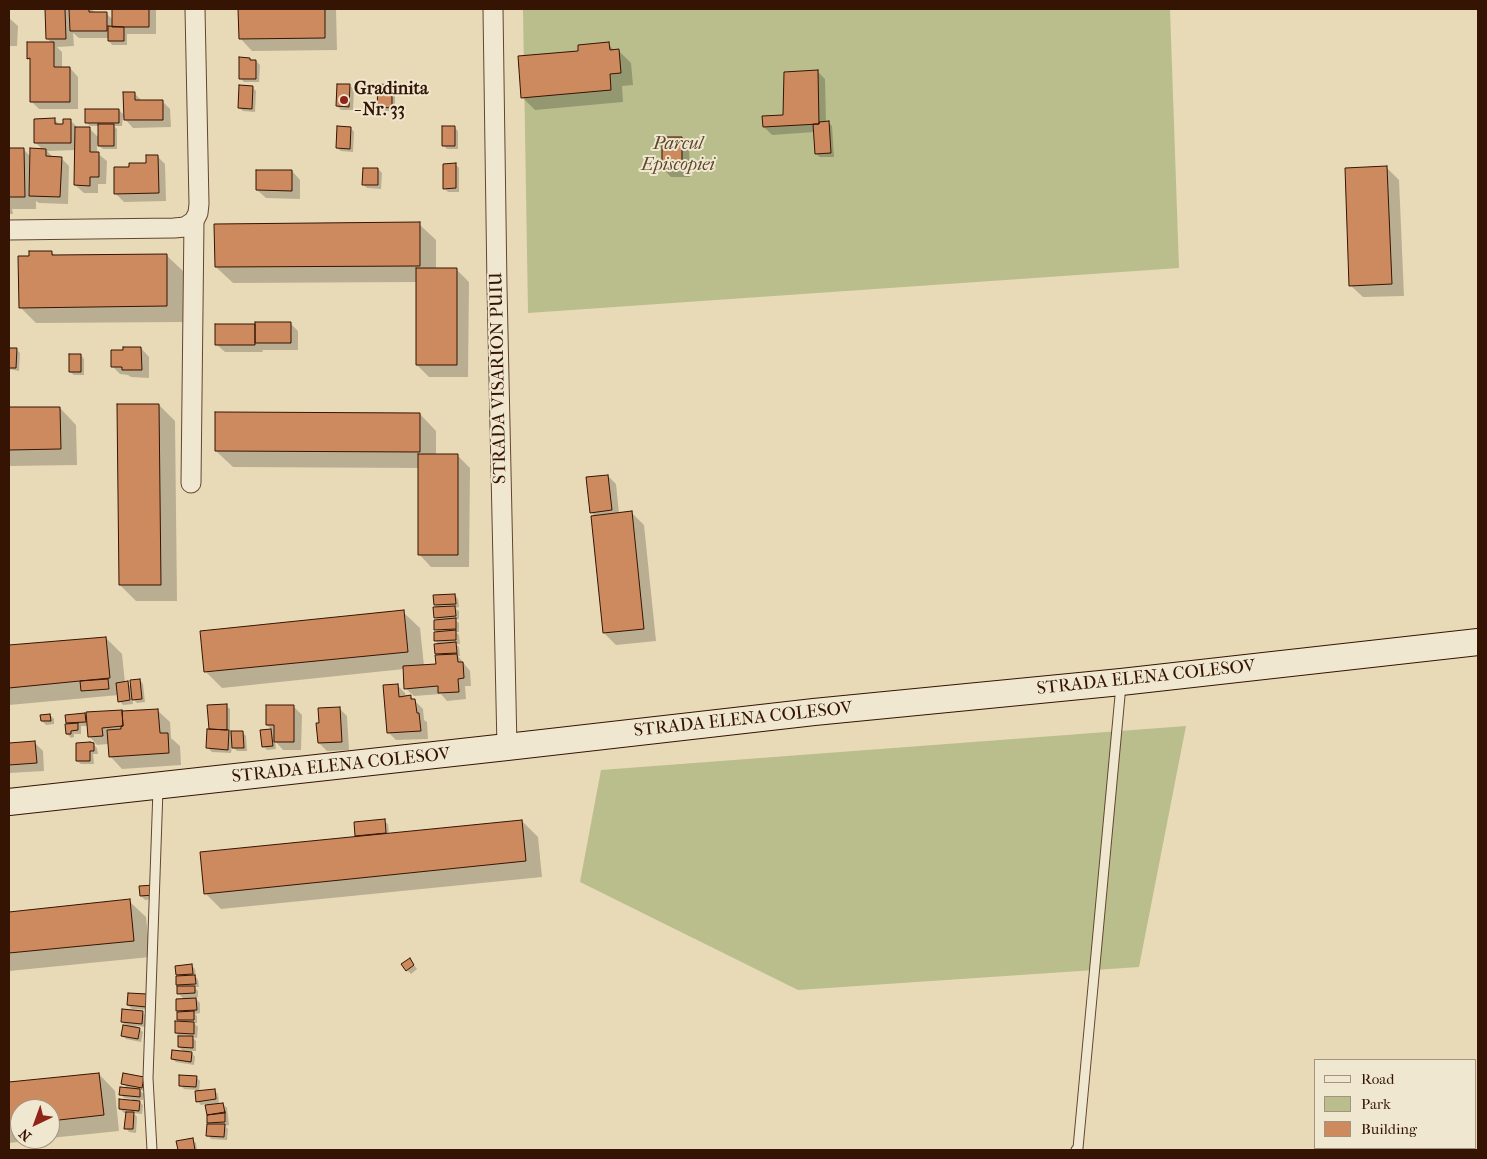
<!DOCTYPE html>
<style>
body{margin:0}
#map{position:relative;width:1487px;height:1159px;overflow:hidden;background:#e8dab7;font-family:"IM FELL French Canon",serif}
canvas{display:block}
.frame{position:absolute;inset:0;border:10px solid #351403;pointer-events:none}
.legend{position:absolute;left:1314px;top:1059px;width:162px;height:90px;box-sizing:border-box;background:#f0e7d0;border:1px solid #a5937e;margin:0;padding:6px 9px;list-style:none;font-size:15px;color:#351403}
.legend li{display:flex;align-items:center;gap:10px;height:25px}
.legend b{width:25px;border:1px solid #a5937e}
.north{position:absolute;left:10px;top:1099px;width:50px;height:50px;box-sizing:border-box;background:#f0e7d0;border:1px solid #a5937e;border-radius:50%;rotate:222deg;font-size:14px;font-weight:700;line-height:20px;text-align:center;color:#351403}
.north::after{content:'';display:block;margin:auto;width:18px;height:22px;background:#8f2418;clip-path:polygon(50% 0,100% 100%,50% 72%,0 100%)}
</style>
<div id="map">
<canvas width="1487" height="1159"></canvas>
<div class="frame"></div>
<ul class="legend">
<li><b style="height:6px;background:#f0e7d0"></b>Road</li>
<li><b style="height:14px;background:#babe8c"></b>Park</li>
<li><b style="height:14px;background:#cd8a5f"></b>Building</li>
</ul>
<div class="north">N</div>
</div>
<script>
const c = document.querySelector('canvas').getContext('2d');
c.lineJoin = 'round';
function fillPath(path, color) { c.fillStyle = color; c.fill(path, 'evenodd'); }
const poly = rows => new Path2D(rows.map(r => 'M' + r).join(''));
function strokePath(path, color, width, dash) { c.strokeStyle = color; c.lineWidth = width; c.lineCap = dash ? 'butt' : 'round'; c.setLineDash(dash || []); c.stroke(path); }
function drawText(font, color, halo, rows, align = 'center') {
  c.font = font + ' "IM FELL French Canon",serif'; c.lineWidth = 4; c.setLineDash([]); c.textBaseline = 'middle'; c.strokeStyle = halo; c.fillStyle = color; for (const [text, x, y, turn = 0] of rows) {
    c.save(); c.translate(x, y); c.rotate((+turn || 0) * Math.PI / 180); c.textAlign = isNaN(turn) ? turn : align; if (halo) c.strokeText(text, 0, 0); c.fillText(text, 0, 0); c.restore();
  }
}
const green = poly([
 [523,9,1170,9,1179,268,528,313],
 [1186,726,1139,967,798,990,580,882,601,770]
]);
const shadow = poly([
 [46,9,91,9,96,13,106,13,113,20,113,9,156,9,156,34,127,34,127,45,112,45,109,41,109,38,79,38,73,33,74,46,57,47,62,52,62,68,70,68,78,77,78,109,39,109,31,101,31,61,28,58,52,44,48,39],
 [240,9,336,9,337,50,252,51,240,38],
 [9,18,18,26,17,46,9,46],
 [608,44,615,51,618,50,631,63,633,85,622,86,623,102,535,110,522,97,579,52],
 [250,59,252,61,256,61,260,65,259,82,244,82,240,78],
 [817,71,825,79,826,123,829,123,832,126,834,157,820,157,816,154,815,132,772,135,764,127,763,117,784,116],
 [350,86,354,89,353,110,341,110,337,106],
 [392,86,395,90,395,111,382,111,378,107],
 [252,87,256,91,255,112,243,111,239,108],
 [134,93,142,101,162,101,170,109,171,127,133,128,123,117,122,126,114,126,117,129,117,149,103,149,97,144,97,153,107,161,106,184,98,184,98,193,84,193,75,185,76,150,47,151,54,158,61,158,69,166,68,204,39,203,36,201,36,209,12,209,13,214,9,214,9,149,23,149,31,157,43,150,36,143,55,120,60,125,64,125,70,120,78,128,89,128,99,138,99,126,90,126,86,122,119,110,125,116],
 [454,127,458,131,458,149,447,149,444,146],
 [351,128,354,132,353,152,341,151,337,148],
 [681,138,689,146,690,177,671,177,663,169],
 [157,156,165,164,166,201,124,202,116,194,131,168,147,164],
 [456,165,459,168,459,192,448,192,444,188],
 [1387,168,1399,180,1404,296,1363,297,1350,285],
 [378,169,382,173,381,189,367,188,364,185],
 [292,171,300,180,300,199,266,198,257,190],
 [419,224,436,240,436,270,457,270,469,282,468,377,429,377,417,365,417,282,233,283,216,267],
 [51,252,56,256,166,255,183,271,183,322,36,323,20,307,30,257],
 [290,323,298,331,298,350,262,350,263,352,225,352,216,344],
 [141,348,149,357,149,378,131,377,128,375,120,374,112,366],
 [9,349,17,350,20,353,19,371,9,369],
 [81,355,84,359,84,375,74,375,70,372],
 [159,405,175,421,177,601,136,601,120,585],
 [60,408,76,425,77,465,9,466,9,409],
 [420,414,436,431,436,455,457,455,470,468,469,567,431,567,419,554,420,468,233,467,216,451],
 [608,476,616,484,619,514,632,513,644,525,656,641,616,645,604,633,595,516,591,512],
 [455,595,458,599,459,607,455,608,459,611,459,619,455,620,459,623,459,632,456,632,459,635,460,644,456,644,459,647,460,656,458,656,470,671,471,686,465,686,466,699,447,701,441,694,414,696,405,688,404,669,222,688,205,671,403,612,420,628,424,666,437,665,439,656,436,654,439,645,436,641,435,633,438,632,435,629,439,621,435,617,438,608,435,605],
 [106,638,122,654,125,683,127,683,132,688,140,680,143,684,145,702,137,703,132,698,133,704,123,705,120,701,119,695,9,705,9,647],
 [397,685,405,693,406,697,411,697,423,709,424,720,427,722,428,739,396,740,388,732],
 [209,706,226,706,230,709,230,732,242,732,246,736,247,751,237,751,232,746,231,753,212,752,208,748,211,730],
 [294,707,302,715,301,750,283,750,275,741,276,749,267,750,263,746,262,731,272,730,267,725],
 [339,708,347,716,349,750,327,751,319,743],
 [157,710,170,722,171,738,180,746,181,765,122,769,110,756,109,744,94,745,97,748,98,754,93,754,94,764,81,764,77,761,77,744,97,745,89,736,88,726,81,726,81,734,74,734,74,737,71,738,67,734,66,716,84,714,88,717],
 [50,715,54,719,54,724,46,725,42,721],
 [35,743,43,751,44,771,9,773,9,745],
 [384,821,388,824,389,834,522,821,538,837,542,877,221,909,205,893,357,837,356,823],
 [140,888,159,898,145,900,141,896],
 [129,901,146,917,150,957,9,971,9,913],
 [410,960,417,969,411,974,407,970],
 [192,966,195,969,196,977,198,980,199,987,194,987,198,991,198,997,194,997,200,1003,200,1013,195,1014,197,1016,197,1023,194,1023,198,1027,197,1038,192,1037,196,1041,196,1051,183,1051,179,1047,179,1036,176,1033,181,1022,179,1020,177,1000,184,999,178,993,180,987,177,985,180,977,177,975],
 [147,995,150,1010,132,1009,128,1005],
 [142,1012,146,1016,145,1027,136,1026,143,1032,141,1042,126,1039,123,1036,128,1027,122,1022],
 [192,1053,195,1057,194,1065,176,1062,172,1059],
 [99,1074,115,1091,119,1131,50,1138,50,1109,20,1109,20,1139,43,1139,9,1143,9,1083],
 [196,1077,200,1081,199,1092,214,1090,218,1094,219,1104,223,1104,227,1108,229,1125,225,1126,228,1129,227,1140,211,1139,208,1135,207,1104,201,1105,197,1101,196,1090,184,1089,180,1085],
 [143,1078,147,1082,145,1091,139,1090,144,1094,143,1100,137,1100,143,1105,142,1114,133,1113,137,1117,136,1133,129,1132,126,1128,127,1113,124,1113,120,1109,132,1101,132,1099,124,1098,121,1094,128,1089,123,1083],
 [192,1140,196,1143,197,1150,179,1150,178,1142]
]);
const building = poly([
 [45,9,65,9,66,39,46,39,45,9],
 [69,9,89,9,89,12,107,12,107,31,70,31,69,9],
 [112,9,149,9,149,27,112,27,112,9],
 [238,9,325,9,325,38,239,39,238,9],
 [108,26,124,27,124,41,108,41,108,26],
 [27,42,54,42,54,67,70,67,70,102,30,102,30,58,27,59,27,42],
 [609,42,610,50,619,49,621,73,610,74,611,90,521,98,518,56,578,51,578,45,609,42],
 [239,57,250,58,250,60,256,60,256,79,239,79,239,57],
 [818,70,819,124,763,127,762,116,783,115,784,72,818,70],
 [337,84,350,84,349,107,336,106,337,84],
 [378,84,392,85,392,108,377,107,378,84],
 [239,85,253,86,252,109,238,108,239,85],
 [123,92,135,92,135,100,163,100,163,120,124,120,123,92],
 [85,109,119,109,119,123,85,123,85,109],
 [55,118,55,124,63,124,63,119,71,119,71,143,34,143,34,119,55,118],
 [829,121,831,153,815,154,813,124,819,124,819,122,829,121],
 [98,124,114,124,114,146,98,146,98,124],
 [337,126,351,127,350,149,336,148,337,126],
 [442,126,455,126,455,146,442,146,442,126],
 [75,127,90,127,90,152,99,152,99,177,90,177,90,186,74,185,75,127],
 [662,137,682,137,682,169,662,169,662,137],
 [9,148,24,148,25,197,9,197,9,148],
 [30,148,46,149,46,156,62,157,60,197,29,196,30,148],
 [146,155,158,155,159,193,114,194,114,167,129,167,129,163,146,163,146,155],
 [456,163,456,188,443,189,443,164,456,163],
 [1387,166,1392,284,1349,286,1345,168,1387,166],
 [363,168,378,168,378,185,362,185,363,168],
 [256,170,292,170,292,191,256,190,256,170],
 [420,222,420,266,215,267,214,224,420,222],
 [29,251,52,251,52,255,167,254,167,306,19,308,18,256,29,256,29,251],
 [416,268,457,268,457,365,416,365,416,268],
 [255,322,291,322,291,343,255,343,255,322],
 [215,324,255,324,255,345,215,345,215,324],
 [123,347,141,347,142,370,122,370,122,367,111,367,111,350,123,350,123,347],
 [9,348,17,348,16,368,9,368,9,348],
 [69,354,81,354,81,372,69,372,69,354],
 [117,404,159,404,161,585,119,585,117,404],
 [9,407,60,407,61,449,9,450,9,407],
 [215,412,420,413,420,452,215,451,215,412],
 [418,454,458,454,458,555,418,555,418,454],
 [608,475,612,510,590,513,586,477,608,475],
 [632,511,644,629,603,633,591,516,632,511],
 [455,594,456,604,434,605,433,595,455,594],
 [455,606,456,616,434,618,433,607,455,606],
 [404,610,408,652,204,672,200,631,404,610],
 [456,618,456,629,434,630,434,620,456,618],
 [456,630,456,640,434,641,434,632,456,630],
 [106,637,110,678,9,688,9,645,106,637],
 [456,642,457,653,435,654,434,644,456,642],
 [457,654,458,662,463,662,464,678,458,679,459,692,438,693,438,686,404,689,403,666,436,664,435,655,457,654],
 [108,679,109,689,81,691,80,681,108,679],
 [140,679,142,699,132,700,130,680,140,679],
 [128,681,130,700,118,702,116,683,128,681],
 [398,684,399,697,411,695,411,699,415,699,417,713,419,713,421,731,387,733,383,685,398,684],
 [227,704,227,730,209,729,207,705,227,704],
 [266,705,294,705,294,742,274,742,274,725,266,725,266,705],
 [340,707,342,742,318,743,316,723,319,723,318,708,340,707],
 [158,709,160,733,168,733,169,753,109,757,107,730,121,729,121,726,123,726,122,711,158,709],
 [122,710,123,726,102,728,103,736,88,737,86,712,122,710],
 [85,713,86,722,66,723,65,715,85,713],
 [50,714,51,721,41,721,40,715,50,714],
 [78,723,78,730,71,731,71,734,66,734,65,724,78,723],
 [207,729,229,730,228,750,206,748,207,729],
 [271,729,273,746,262,747,260,730,271,729],
 [231,731,243,731,244,748,232,748,231,731],
 [35,741,37,763,9,765,9,743,35,741],
 [90,742,94,743,94,751,90,751,90,761,76,761,76,743,90,742],
 [385,819,386,833,355,836,354,822,385,819],
 [522,820,526,861,204,894,200,852,522,820],
 [155,885,155,895,140,896,139,886,155,885],
 [130,899,134,941,9,953,9,912,130,899],
 [410,958,414,965,406,971,401,964,410,958],
 [192,964,193,974,176,975,175,966,192,964],
 [195,975,196,984,176,985,176,976,195,975],
 [177,986,195,986,195,993,177,994,177,986],
 [128,993,147,994,146,1007,127,1005,128,993],
 [196,998,197,1010,176,1011,176,999,196,998],
 [122,1009,143,1011,142,1024,121,1022,122,1009],
 [194,1011,194,1020,177,1020,177,1012,194,1011],
 [175,1021,194,1022,194,1034,175,1033,175,1021],
 [123,1025,140,1028,138,1039,121,1036,123,1025],
 [178,1036,193,1036,193,1048,178,1047,178,1036],
 [172,1050,192,1052,191,1062,171,1059,172,1050],
 [99,1073,104,1115,50,1121,50,1109,20,1109,20,1124,9,1125,9,1082,99,1073],
 [123,1073,144,1077,142,1088,121,1084,123,1073],
 [179,1075,197,1076,196,1087,179,1086,179,1075],
 [120,1087,140,1089,140,1097,119,1095,120,1087],
 [215,1089,216,1099,196,1102,195,1091,215,1089],
 [119,1099,140,1101,139,1111,119,1109,119,1099],
 [223,1103,225,1113,207,1115,205,1105,223,1103],
 [126,1112,134,1112,133,1129,124,1129,126,1112],
 [225,1112,225,1122,207,1123,207,1115,225,1112],
 [207,1124,225,1124,224,1137,206,1136,207,1124],
 [193,1138,195,1150,178,1150,176,1141,193,1138]
]);
const lane = poly([
 [152,1150,148,1078,158,789],
 [1076,1150,1078,1148,1121,685]
]);
const street = poly([
 [493,9,497,287,507,747],
 [9,230,174,228,185,227,194,221],
 [191,483,194,221,198,213,199,204,195,9]
]);
const secondary = poly([
 [9,802,507,747,814,712,1121,682,1478,642]
]);
const markers = [
 [344,100,5,"#8f2418"]
];
const poiNames = [
 ["Gradinita",354,90],
 ["- Nr. 33",354,111]
];
const parkNames = [
 ["Parcul",678,145],
 ["Episcopiei",678,166]
];
const streetNames = [
 ["STRADA VISARION PUIU",499,378,-91],
 ["STRADA ELENA COLESOV",1146,678,-6],
 ["STRADA ELENA COLESOV",743,720,-6],
 ["STRADA ELENA COLESOV",341,766,-6]
];
fillPath(green, '#babe8c');
fillPath(shadow, '#0003');
fillPath(building, '#cd8a5f');
strokePath(building, '#351403', 1);
strokePath(lane, '#624630', 11);
strokePath(street, '#624630', 21);
strokePath(secondary, '#351403', 28);
strokePath(lane, '#f0e7d0', 9);
strokePath(street, '#f0e7d0', 19);
strokePath(secondary, '#f0e7d0', 26);
for (const [x, y, r, color] of markers) { const dot = new Path2D(); dot.arc(x, y, r, 0, 2 * Math.PI); c.fillStyle = color; c.fill(dot); strokePath(dot, '#f0e7d0', 2); }
drawText('bold 18px', '#351403', '#f0e7d0', poiNames, 'left');
drawText('italic 18px', '#5d472c', '#f0e7d0', parkNames);
drawText('18px', '#351403', '#f0e7d0', streetNames);
</script>
